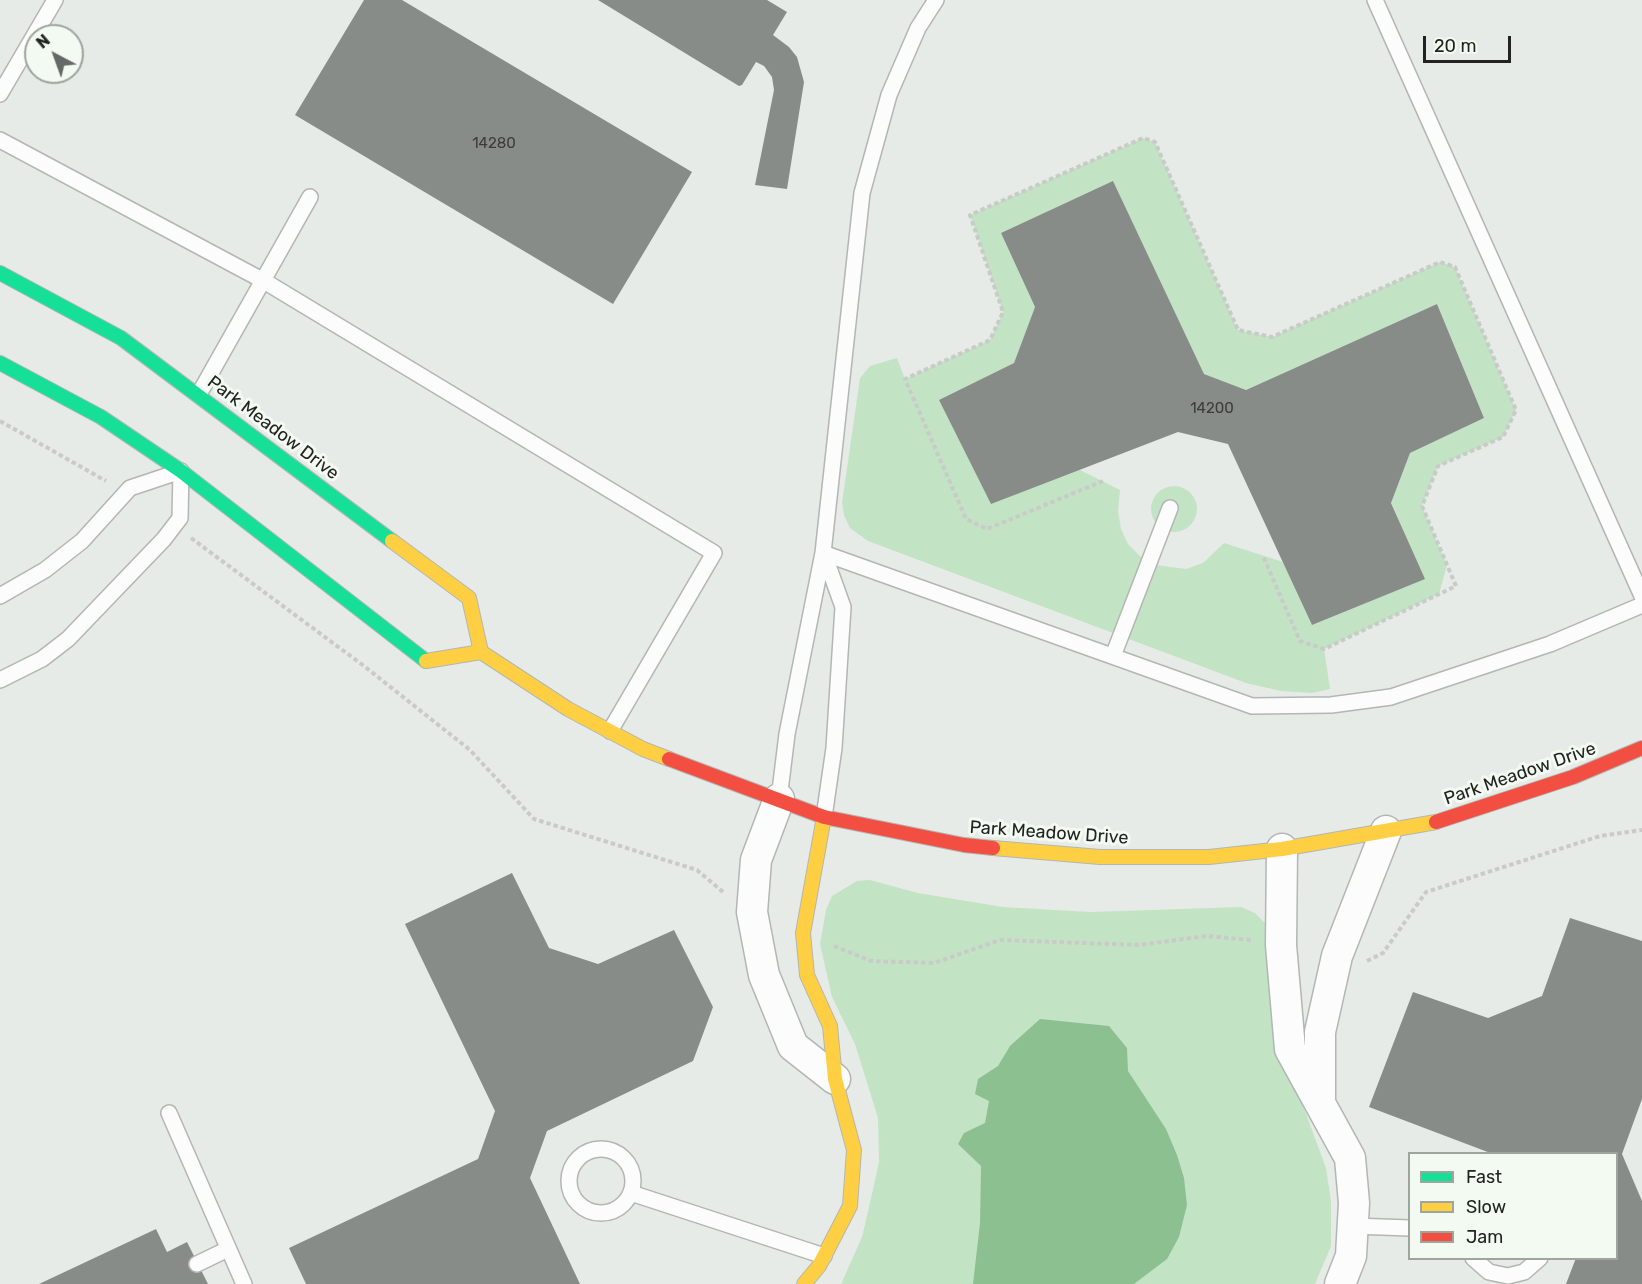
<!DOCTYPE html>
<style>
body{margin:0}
#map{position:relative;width:1642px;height:1284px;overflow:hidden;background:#e7ebe7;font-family:Rubik,sans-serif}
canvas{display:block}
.legend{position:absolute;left:1408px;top:1152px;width:210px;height:108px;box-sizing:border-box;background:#f2faf2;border:2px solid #9ea49e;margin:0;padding:8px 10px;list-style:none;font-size:18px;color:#202320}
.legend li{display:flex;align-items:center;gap:12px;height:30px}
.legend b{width:30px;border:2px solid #9ea49e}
.north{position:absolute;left:24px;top:24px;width:60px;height:60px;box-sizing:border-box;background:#f2faf2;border:2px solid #9ea49e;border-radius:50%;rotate:319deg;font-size:16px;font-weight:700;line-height:24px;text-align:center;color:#202320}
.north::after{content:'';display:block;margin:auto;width:21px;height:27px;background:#666966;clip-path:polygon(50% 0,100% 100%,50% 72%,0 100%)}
.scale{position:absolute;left:1423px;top:36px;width:88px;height:27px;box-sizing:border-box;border:3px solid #202320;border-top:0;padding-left:8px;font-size:18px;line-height:21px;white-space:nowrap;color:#202320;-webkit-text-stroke:4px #f2faf2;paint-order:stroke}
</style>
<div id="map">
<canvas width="1642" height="1284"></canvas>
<ul class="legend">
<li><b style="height:8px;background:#16e098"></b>Fast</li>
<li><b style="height:8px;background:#ffcf43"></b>Slow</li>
<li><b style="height:8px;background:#f24e42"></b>Jam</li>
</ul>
<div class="north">N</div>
<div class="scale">20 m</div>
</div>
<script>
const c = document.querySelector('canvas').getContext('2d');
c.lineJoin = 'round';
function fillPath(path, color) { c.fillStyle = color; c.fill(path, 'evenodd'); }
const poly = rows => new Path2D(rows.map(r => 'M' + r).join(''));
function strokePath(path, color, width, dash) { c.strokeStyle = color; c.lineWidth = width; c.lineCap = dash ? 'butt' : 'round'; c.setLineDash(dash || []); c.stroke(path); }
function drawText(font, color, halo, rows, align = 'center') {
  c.font = font + ' Rubik,sans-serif'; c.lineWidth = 6; c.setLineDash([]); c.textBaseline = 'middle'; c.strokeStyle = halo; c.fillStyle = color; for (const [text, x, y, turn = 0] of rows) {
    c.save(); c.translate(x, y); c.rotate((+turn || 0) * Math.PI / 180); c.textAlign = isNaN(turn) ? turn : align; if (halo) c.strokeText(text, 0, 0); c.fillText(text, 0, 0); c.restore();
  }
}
const green = poly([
 [1143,138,1155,142,1238,330,1272,337,1440,262,1455,267,1516,410,1503,437,1438,466,1422,506,1447,565,1439,594,1324,649,1330,689,1312,693,1281,691,1246,683,868,541,850,528,844,515,842,503,860,378,870,366,897,358,905,379,990,340,1003,312,970,215],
 [1113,182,1204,374,1246,390,1437,304,1484,418,1410,453,1391,502,1424,579,1312,625,1283,562,1224,543,1203,563,1186,569,1155,565,1140,556,1128,544,1121,529,1118,511,1120,490,940,400,1014,363,1035,307,1001,233],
 '1151 509a23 23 0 1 1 46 0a23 23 0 1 1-46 0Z',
 [870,880,918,893,1003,907,1090,912,1241,907,1255,913,1266,924,1288,1065,1326,1168,1331,1201,1331,1246,1315,1284,841,1284,862,1237,874,1185,879,1162,878,1118,855,1044,832,997,820,944,826,910,832,896,857,881]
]);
const water = poly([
 [1040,1019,1109,1026,1127,1048,1128,1071,1166,1129,1177,1155,1184,1178,1187,1205,1179,1237,1167,1259,1134,1284,973,1284,980,1223,981,1166,958,1144,964,1133,985,1123,989,1101,975,1094,978,1079,998,1066,1010,1046]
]);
const building = poly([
 [364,0,402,0,692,172,613,304,295,115],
 [598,0,767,0,787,12,773,35,789,47,797,57,804,82,787,189,755,185,774,90,772,77,764,66,756,62,742,85,739,86],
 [1113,181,1204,374,1246,390,1437,304,1484,418,1410,453,1391,503,1425,579,1312,625,1228,444,1178,432,991,504,939,400,1014,363,1035,307,1001,233],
 [512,873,549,948,598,964,674,930,713,1007,693,1061,547,1131,530,1178,580,1284,306,1284,289,1248,478,1159,495,1111,405,924],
 [1570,918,1642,941,1642,1099,1622,1154,1642,1201,1642,1284,1566,1284,1576,1258,1616,1258,1616,1154,1493,1154,1369,1107,1413,992,1488,1018,1542,996],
 [156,1229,167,1252,187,1242,208,1284,39,1284]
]);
const path = poly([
 [0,421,106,481],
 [1103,481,987,529,966,519,905,379,990,340,1003,312,970,215,1143,138,1155,142,1238,330,1272,337,1440,262,1455,267,1516,410,1503,437,1438,466,1422,506,1456,586,1324,649,1300,641,1263,556],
 [191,538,364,666,470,750,534,819,697,870,723,892],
 [834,946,871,961,934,963,1000,940,1139,945,1207,936,1251,940],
 [1367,961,1383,953,1426,892,1600,836,1642,830]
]);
const lane = poly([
 [1375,0,1642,596],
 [0,94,55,0],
 [0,140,264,281,714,553,610,731],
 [199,394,310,197],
 [823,553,1252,706,1331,705,1391,697,1550,644,1642,605],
 [824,554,843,607,834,748,824,817],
 [0,596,45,570,82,541,130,488,181,471,180,518,164,539,68,639,42,659,0,680],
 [1113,656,1170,508],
 [779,799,787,734,823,553,862,193,889,95,918,28,936,0],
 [169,1113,244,1284],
 '569 1181a32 32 0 1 1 64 0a32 32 0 1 1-64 0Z',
 [631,1193,824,1256],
 [1353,1226,1410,1228],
 [1473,1258,1489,1272,1508,1276,1524,1272,1540,1258],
 [197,1264,228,1249]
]);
const street = poly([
 [779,799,756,860,752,912,764,975,793,1046,835,1079],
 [1282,849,1281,945,1290,1049,1350,1158,1354,1203,1351,1256,1340,1284],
 [1320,1100,1320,1032,1337,956,1386,831]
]);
const fast = poly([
 [0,273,121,338,392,541],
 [0,363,101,417,181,471,426,661]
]);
const slow = poly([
 [392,541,469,598,481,652],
 [426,661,481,652,568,709,643,749,669,759],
 [993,848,1100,857,1209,857,1282,849,1436,822],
 [804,1284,819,1266,850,1206,854,1150,835,1079,830,1026,807,975,803,933,824,817]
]);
const jam = poly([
 [669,759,824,817,964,845,993,848],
 [1436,822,1573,777,1642,748]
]);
const numberNames = [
 ["14280",494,144],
 ["14200",1212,409]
];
const streetNames = [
 ["Park Meadow Drive",273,428,37],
 ["Park Meadow Drive",1520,774,-19],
 ["Park Meadow Drive",1049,833,4]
];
fillPath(green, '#c3e3c5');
fillPath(water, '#8dc091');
fillPath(building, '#888c88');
strokePath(lane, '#b3b6b3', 18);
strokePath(street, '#b3b6b3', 33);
strokePath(fast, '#b3b6b3', 16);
strokePath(slow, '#b3b6b3', 16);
strokePath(jam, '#b3b6b3', 16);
strokePath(path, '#c9cbc9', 4, [4.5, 3]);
strokePath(lane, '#fbfcfb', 15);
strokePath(street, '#fbfcfb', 30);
strokePath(fast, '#16e098', 14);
strokePath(slow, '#ffcf43', 14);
strokePath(jam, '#f24e42', 14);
drawText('15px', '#3a3d3a', null, numberNames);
drawText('18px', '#202320', '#f2faf2', streetNames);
</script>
